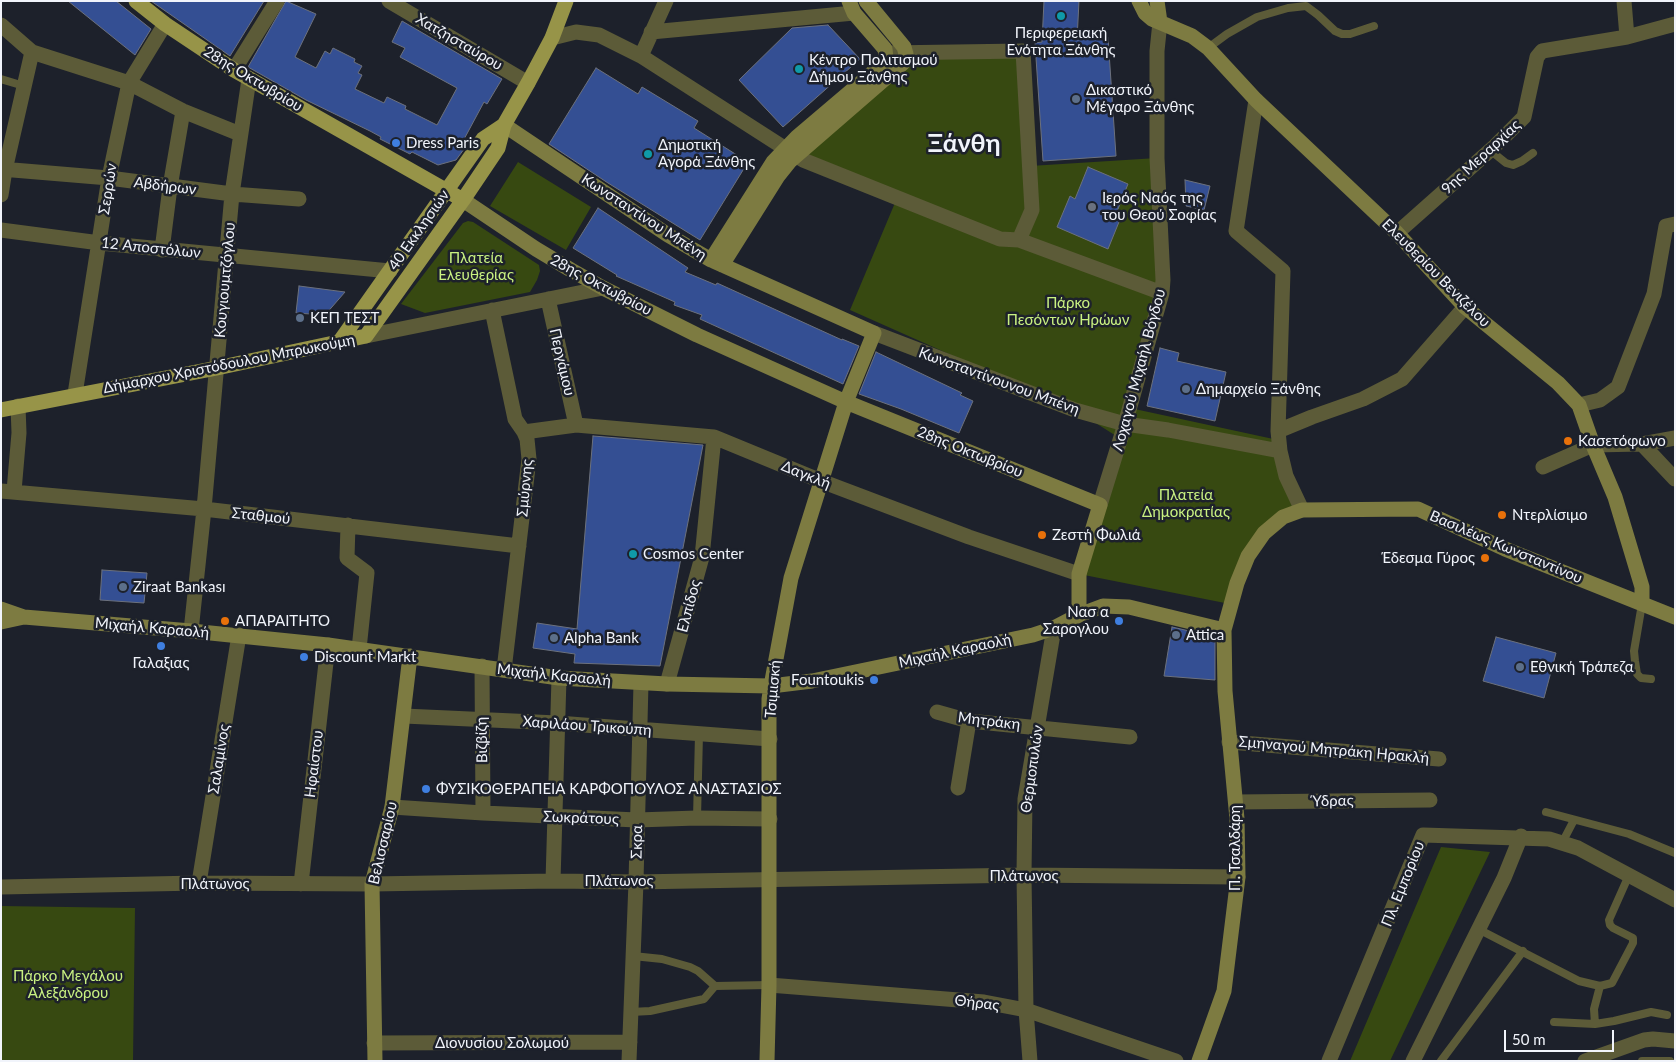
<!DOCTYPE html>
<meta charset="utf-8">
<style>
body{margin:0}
#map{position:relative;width:1676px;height:1062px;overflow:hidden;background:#1d212b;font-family:Lato,sans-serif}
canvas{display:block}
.frame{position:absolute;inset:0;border:2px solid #f1f4fb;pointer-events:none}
.scale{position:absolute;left:1504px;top:1030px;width:110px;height:22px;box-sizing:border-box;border:2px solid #f1f4fb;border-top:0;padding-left:6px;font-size:15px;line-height:18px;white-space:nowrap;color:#f1f4fb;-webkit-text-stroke:4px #1d212b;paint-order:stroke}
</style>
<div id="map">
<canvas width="1676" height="1062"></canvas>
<div class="frame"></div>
<div class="scale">50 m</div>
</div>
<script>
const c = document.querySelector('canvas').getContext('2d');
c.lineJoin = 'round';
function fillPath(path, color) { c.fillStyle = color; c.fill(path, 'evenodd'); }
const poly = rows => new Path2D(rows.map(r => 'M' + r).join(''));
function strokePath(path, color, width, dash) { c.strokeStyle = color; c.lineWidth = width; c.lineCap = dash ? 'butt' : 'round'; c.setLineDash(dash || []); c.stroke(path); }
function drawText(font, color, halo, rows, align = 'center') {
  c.font = font + ' Lato,sans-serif'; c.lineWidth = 5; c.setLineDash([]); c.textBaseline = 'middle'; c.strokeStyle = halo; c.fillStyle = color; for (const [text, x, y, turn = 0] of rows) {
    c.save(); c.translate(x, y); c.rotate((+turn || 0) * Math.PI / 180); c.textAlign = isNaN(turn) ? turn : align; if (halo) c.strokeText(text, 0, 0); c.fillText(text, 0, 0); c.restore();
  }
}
const green = poly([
 [1023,51,1030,166,1157,158,1162,293,1130,408,1278,440,1302,510,1264,533,1230,604,1079,574,1121,439,1075,410,850,310,897,198,796,155,905,57],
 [518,162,591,207,566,250,490,206],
 [468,221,473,222,539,265,540,271,537,280,530,292,425,313,401,304,463,223],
 [1441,847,1490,852,1390,1061,1350,1061],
 [1,906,135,908,133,1061,1,1061]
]);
const building = poly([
 [68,1,116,1,151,29,135,55,68,1],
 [151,1,264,1,230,56,151,1],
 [286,1,316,14,295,57,316,68,325,51,330,54,333,48,355,59,354,62,362,66,358,73,362,75,355,89,384,103,387,97,406,106,405,109,437,125,457,88,400,57,405,48,392,42,402,21,502,79,487,104,484,102,462,143,467,145,456,160,438,165,412,152,410,154,380,139,381,137,370,131,306,100,248,67,286,1],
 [1044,1,1079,1,1077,40,1108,37,1116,156,1043,161,1035,43,1042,42,1044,1],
 [828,25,860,59,783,127,739,80,792,28,828,25],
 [596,68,638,94,642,87,698,121,694,128,748,162,700,240,608,183,549,144,596,68],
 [1088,167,1128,184,1116,214,1121,217,1108,249,1057,227,1070,196,1075,199,1088,167],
 [1185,180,1210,186,1204,210,1186,206,1185,180],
 [598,208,688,268,685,272,716,285,717,283,842,340,842,339,859,346,843,384,700,319,702,315,674,305,675,302,616,276,617,275,573,248,598,208],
 [299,286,345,292,325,315,296,313,299,286],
 [1160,348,1179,353,1177,361,1226,372,1215,421,1147,406,1160,348],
 [876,352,962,393,960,395,973,401,959,433,901,409,859,394,876,352],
 [593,436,703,445,660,666,574,663,575,654,533,648,537,623,577,629,593,436],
 [102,570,147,573,144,603,100,600,102,570],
 [1172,627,1215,637,1215,680,1164,676,1172,627],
 [1496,637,1556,653,1544,698,1483,681,1496,637]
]);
const lane = poly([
 [1208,48,1227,34,1257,17,1288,8,1306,6,1318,15,1335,31,1342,34,1350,34,1374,26],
 [1,79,24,86],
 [1491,151,1506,163,1513,165,1522,161,1533,153],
 [1642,604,1634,651,1635,661,1637,674,1641,678,1651,679],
 [1546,812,1629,834,1675,853],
 [697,818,699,734],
 [1562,843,1574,820],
 [1478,929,1579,981,1600,986,1612,983,1633,943,1633,938,1613,928,1610,925,1609,920,1629,875],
 [633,956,662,959,690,967,698,971,715,986],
 [631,1012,650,1011,704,999,715,986,769,985],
 [1554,1022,1595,1024,1614,1021,1651,1012,1667,1015],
 [1595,1024,1594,1009,1600,986],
 [1441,1061,1523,951],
 [1642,1061,1670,1061]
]);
const street = poly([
 [389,1,528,83],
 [1624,1,1627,37],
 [1,25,32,52,129,83,183,111,240,134],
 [651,32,854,13],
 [552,38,576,32,599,35,641,56,803,160,1000,239,1019,240,1162,293],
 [886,53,1023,51,1032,210,1019,240],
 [641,56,666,1],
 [234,70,277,1],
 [1256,100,1236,231,1283,271,1278,431,1280,451],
 [1,169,109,178,232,194,299,199],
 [1,195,5,170,32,52],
 [1,230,100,243,390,271],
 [1397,233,1495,146,1524,117,1537,57,1542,51,1627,37,1675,24],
 [162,250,170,187,183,111],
 [548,299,576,425],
 [492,310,515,419,524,432,527,439,529,459,504,670],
 [874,333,1075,410,1125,424,1168,430,1280,451,1286,476,1302,510],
 [366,336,603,288],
 [75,394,109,178,129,83,165,24],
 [1579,405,1600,400,1618,387,1654,294,1666,226,1675,224],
 [1278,431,1312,417,1363,399,1402,379,1465,307],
 [524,432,576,425,714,437,821,481,969,537,1079,574],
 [1642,444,1675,479],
 [1543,467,1593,445,1642,444,1675,438],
 [1,491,204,509,519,546],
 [14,491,19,433,18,406],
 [1100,505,1125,424,1162,293,1163,280,1157,158,1157,51,1160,22],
 [348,525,347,558,367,573,359,649],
 [191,631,204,509,232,194,249,79],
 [482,666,483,813],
 [667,684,702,557,714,437],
 [937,712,969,721,1130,737],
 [404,716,557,723,770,739],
 [1229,742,1439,759],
 [958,788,969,721],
 [1236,802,1430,800],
 [392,807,483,813,637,820,697,818,770,819],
 [553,881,559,678],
 [199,883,239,635],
 [301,884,328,645],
 [1,887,199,883,372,884,553,881,636,882,1024,875,1238,877],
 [769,985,984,1002,1026,1010,1176,1061],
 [374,1043,630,1042],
 [629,1061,636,882,641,683],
 [1030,1061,1026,1010,1024,875,1025,799,1054,628],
 [1329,1061,1423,835,1549,839,1578,848,1675,900],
 [1413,1061,1504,878,1521,836],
 [1585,1061,1644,1040,1653,1039,1675,1041]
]);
const secondary = poly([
 [1139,1,1145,13,1152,19,1192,36,1208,48,1256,100,1397,233,1465,307,1558,383,1579,405,1593,445,1615,497,1642,587,1642,604],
 [1157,1,1160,22],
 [504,125,668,235,711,260,874,333,846,402,791,578,771,686,769,699,769,985,767,1061],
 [463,200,536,249,571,270,603,288,697,335,846,402,1100,505,1079,574,1079,615],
 [711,260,773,162,797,137,877,69,886,58,885,49,854,13,849,1],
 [722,265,778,176,790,161,903,63,906,54,904,47,866,1],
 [1,609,24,617,191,631,328,645,559,678,667,684,771,686,812,681,1033,635,1054,628,1079,615,1103,606,1129,607,1224,630],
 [1,622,24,617],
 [375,1061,372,884,392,807,410,656],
 [1199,1061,1224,991,1238,877,1237,819,1225,691,1224,630,1237,583,1248,556,1264,533,1283,517,1302,510,1418,509,1505,549,1675,617]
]);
const primary = poly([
 [136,1,165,24,234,70,463,200],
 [340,341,483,139,504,125],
 [1,410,217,368,366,336,463,200,498,148,504,125,528,83,552,38,566,1]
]);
const markers = [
 [1061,16,5,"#0f9aa8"],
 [799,69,5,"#0f9aa8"],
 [1076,99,5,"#5c6f8a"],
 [396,143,5,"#3f7fe0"],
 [648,154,5,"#0f9aa8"],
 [1092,207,5,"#6b7280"],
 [300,318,5,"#5c6f8a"],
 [1186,389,5,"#5c6f8a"],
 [1568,441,5,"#e8710a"],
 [1502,515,5,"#e8710a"],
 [1042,535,5,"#e8710a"],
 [633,554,5,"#0f9aa8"],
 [1485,558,5,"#e8710a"],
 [123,587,5,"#5c6f8a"],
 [225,621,5,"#e8710a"],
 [1119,621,5,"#3f7fe0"],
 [1176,635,5,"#5c6f8a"],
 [554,638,5,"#5c6f8a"],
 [161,646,5,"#3f7fe0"],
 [304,657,5,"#3f7fe0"],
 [1520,667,5,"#5c6f8a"],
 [874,680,5,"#3f7fe0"],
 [426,789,5,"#3f7fe0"]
];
const poiNames = [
 ["Περιφερειακή",1061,33,"center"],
 ["Ενότητα Ξάνθης",1061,50,"center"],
 ["Κέντρο Πολιτισμού",809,60],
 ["Δήμου Ξάνθης",809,77],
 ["Δικαστικό",1086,90],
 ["Μέγαρο Ξάνθης",1086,107],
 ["Dress Paris",406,143],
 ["Δημοτική",658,145],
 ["Αγορά Ξάνθης",658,162],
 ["Ιερός Ναός της",1102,198],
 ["του Θεού Σοφίας",1102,215],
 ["ΚΕΠ ΤΕΣΤ",310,318],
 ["Δημαρχείο Ξάνθης",1196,389],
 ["Κασετόφωνο",1578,441],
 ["Ντερλίσιμο",1512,515],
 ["Ζεστή Φωλιά",1052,535],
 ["Cosmos Center",643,554],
 ["Έδεσμα Γύρος",1475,558,"right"],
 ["Ziraat Bankası",133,587],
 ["Νασ α",1109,612,"right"],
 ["Σαρογλου",1109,629,"right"],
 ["ΑΠΑΡΑΙΤΗΤΟ",235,621],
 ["Attica",1186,635],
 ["Alpha Bank",564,638],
 ["Discount Markt",314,657],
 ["Γαλαξιας",161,663,"center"],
 ["Εθνική Τράπεζα",1530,667],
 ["Fountoukis",864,680,"right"],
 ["ΦΥΣΙΚΟΘΕΡΑΠΕΙΑ ΚΑΡΦΟΠΟΥΛΟΣ ΑΝΑΣΤΑΣΙΟΣ",436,789]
];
const streetNames = [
 ["Χατζησταύρου",459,42,30],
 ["28ης Οκτωβρίου",253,79,31],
 ["9ης Μεραρχίας",1481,157,-43],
 ["Αβδήρων",165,186,7],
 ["Σερρών",108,189,-81],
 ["Κωνσταντίνου Μπένη",644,217,33],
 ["40 Εκκλησιών",419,230,-55],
 ["12 Αποστόλων",151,248,6],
 ["Ελευθερίου Βενιζέλου",1436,273,45],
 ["Κουγιουμτζόγλου",225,280,-85],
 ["28ης Οκτωβρίου",601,285,28],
 ["Περγάμου",562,362,77],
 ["Δήμαρχου Χριστόδουλου Μπρωκούμη",229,364,-11],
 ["Λοχαγού Μιχαήλ Βόγδου",1139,370,-75],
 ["Κωνσταντίνουνου Μπένη",999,381,20],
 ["28ης Οκτωβρίου",970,452,22],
 ["Δαγκλή",806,475,22],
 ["Σμύρνης",525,488,-85],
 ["Σταθμού",261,516,6],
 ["Βασιλέως Κωνσταντίνου",1506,547,23],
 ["Ελπίδος",689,606,-75],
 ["Μιχαήλ Καραολή",152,628,5],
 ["Μιχαήλ Καραολή",955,651,-12],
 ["Μιχαήλ Καραολή",554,675,6],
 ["Τσιμισκή",773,689,-85],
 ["Μητράκη",989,721,7],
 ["Χαριλάου Τρικούπη",587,726,4],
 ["Βιζβίζη",482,740,-91],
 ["Σμηναγού Μητράκη Ηρακλή",1334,750,5],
 ["Σαλαμίνος",219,759,-81],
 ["Ηφαίστου",314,764,-83],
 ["Θερμοπυλών",1032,769,-82],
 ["Ύδρας",1333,801,-1],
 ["Σωκράτους",581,818,2],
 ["Σκρα",637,842,-89],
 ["Βελισσαρίου",383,843,-77],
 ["Π. Τσαλδάρη",1235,848,-90],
 ["Πλάτωνος",1024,876],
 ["Πλάτωνος",619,881],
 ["Πλάτωνος",215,884],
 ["Πλ. Εμπορίου",1403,884,-68],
 ["Θήρας",977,1003,7],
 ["Διονυσίου Σολωμού",502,1043]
];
const parkNames = [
 ["Πλατεία",476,258],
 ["Ελευθερίας",476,275],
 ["Πάρκο",1068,303],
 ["Πεσόντων Ηρώων",1068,320],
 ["Πλατεία",1186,495],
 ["Δημοκρατίας",1186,512],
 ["Πάρκο Μεγάλου",68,976],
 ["Αλεξάνδρου",68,993]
];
const townNames = [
 ["Ξάνθη",964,144]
];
fillPath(green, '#374911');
fillPath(building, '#344f93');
strokePath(building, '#6c717d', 1);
strokePath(lane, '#5c5b38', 8);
strokePath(street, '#5c5b38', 15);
strokePath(secondary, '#7d7b41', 15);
strokePath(primary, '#979448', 15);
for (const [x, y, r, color] of markers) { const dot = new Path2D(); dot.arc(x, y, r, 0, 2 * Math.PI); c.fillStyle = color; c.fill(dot); strokePath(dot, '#1d212b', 2); }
drawText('15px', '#f1f4fb', '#1d212b', poiNames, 'left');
drawText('15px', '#f1f4fb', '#1d212b', streetNames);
drawText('15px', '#c9f181', '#1d212b', parkNames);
drawText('bold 25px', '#f1f4fb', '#1d212b', townNames);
</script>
